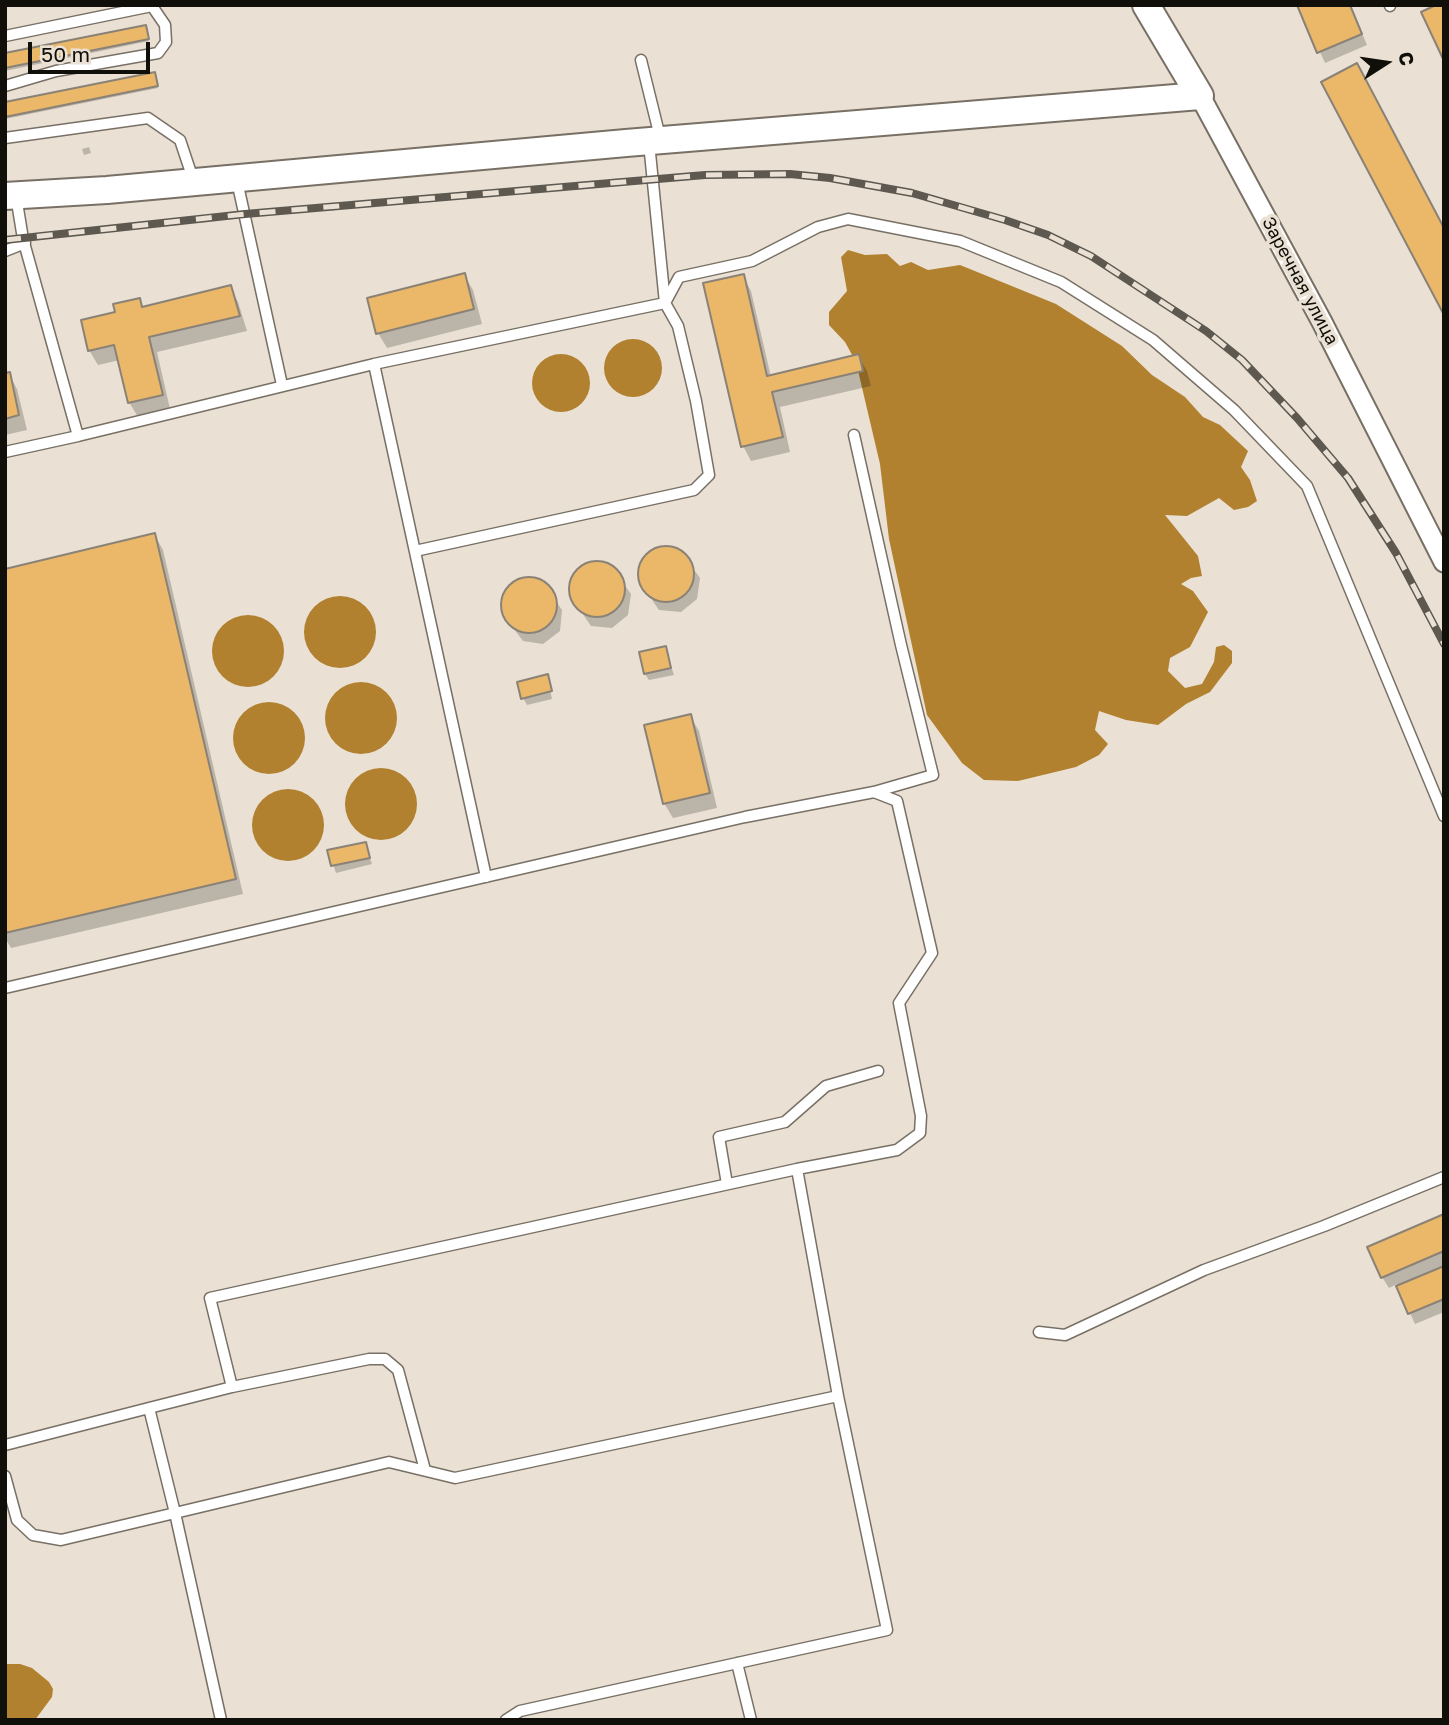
<!DOCTYPE html>
<meta charset="utf-8">
<style>
body{margin:0}
#map{position:relative;width:1449px;height:1725px;overflow:hidden;background:#eae1d4;font-family:"Golos Text",sans-serif}
canvas{display:block}
.frame{position:absolute;inset:0;border:7px solid #110f0a;pointer-events:none}
.north{position:absolute;left:1351px;top:28px;width:70px;height:70px;-webkit-text-stroke:5px #eae1d4;paint-order:stroke;rotate:78deg;font-size:19px;font-weight:700;line-height:28px;text-align:center;color:#110f0a}
.north::after{content:'';display:block;margin:auto;width:24px;height:32px;background:#110f0a;clip-path:polygon(50% 0,100% 100%,50% 72%,0 100%)}
.scale{position:absolute;left:28px;top:42px;width:122px;height:32px;box-sizing:border-box;border:4px solid #110f0a;border-top:0;padding-left:9px;font-size:21px;line-height:24px;white-space:nowrap;color:#110f0a;-webkit-text-stroke:5px #eae1d4;paint-order:stroke}
</style>
<div id="map">
<canvas width="1449" height="1725"></canvas>
<div class="frame"></div>
<div class="north">С</div>
<div class="scale">50 m</div>
</div>
<script>
const c = document.querySelector('canvas').getContext('2d');
c.lineJoin = 'round';
function fillPath(path, color) { c.fillStyle = color; c.fill(path, 'evenodd'); }
const poly = rows => new Path2D(rows.map(r => 'M' + r).join(''));
function strokePath(path, color, width, dash) { c.strokeStyle = color; c.lineWidth = width; c.lineCap = dash ? 'butt' : 'round'; c.setLineDash(dash || []); c.stroke(path); }
function drawText(font, color, halo, rows, align = 'center') {
  c.font = font + ' "Golos Text",sans-serif'; c.lineWidth = 7; c.setLineDash([]); c.textBaseline = 'middle'; c.strokeStyle = halo; c.fillStyle = color; for (const [text, x, y, turn = 0] of rows) {
    c.save(); c.translate(x, y); c.rotate((+turn || 0) * Math.PI / 180); c.textAlign = isNaN(turn) ? turn : align; if (halo) c.strokeText(text, 0, 0); c.fillText(text, 0, 0); c.restore();
  }
}
const water = poly([
 [848,250,865,255,887,254,900,266,911,262,928,270,960,265,1056,304,1122,346,1152,375,1185,397,1203,417,1220,425,1248,451,1241,467,1250,480,1257,501,1248,507,1234,510,1219,498,1187,516,1165,515,1198,556,1202,576,1191,578,1181,584,1193,591,1208,612,1190,647,1170,658,1168,671,1185,688,1202,684,1214,662,1216,647,1224,645,1232,651,1232,663,1210,692,1186,704,1158,725,1126,720,1099,711,1095,730,1108,744,1099,755,1076,767,1018,781,984,780,962,763,927,715,889,539,880,464,856,362,845,342,829,325,829,312,847,291,841,257],
 '604 368a29 29 0 1 1 58 0a29 29 0 1 1-58 0Z',
 '532 383a29 29 0 1 1 58 0a29 29 0 1 1-58 0Z',
 '304 632a36 36 0 1 1 72 0a36 36 0 1 1-72 0Z',
 '212 651a36 36 0 1 1 72 0a36 36 0 1 1-72 0Z',
 '325 718a36 36 0 1 1 72 0a36 36 0 1 1-72 0Z',
 '233 738a36 36 0 1 1 72 0a36 36 0 1 1-72 0Z',
 '345 804a36 36 0 1 1 72 0a36 36 0 1 1-72 0Z',
 '252 825a36 36 0 1 1 72 0a36 36 0 1 1-72 0Z',
 [5,1664,20,1664,32,1668,49,1682,53,1689,52,1697,35,1720,5,1720]
]);
const shadow = poly([
 [1299,5,1350,5,1367,45,1325,63],
 [147,30,149,41,5,71,5,55],
 [156,76,158,88,5,119,5,104],
 [89,147,91,153,84,155,82,149],
 [464,275,473,290,482,324,387,348,378,333],
 [743,276,751,291,771,377,858,356,867,371,871,386,780,407,790,452,751,461,743,446],
 [230,287,238,302,247,331,157,352,170,409,138,417,129,402,120,360,98,365,89,350,117,313,139,300,144,308],
 [9,374,17,389,27,430,5,435,5,375],
 [155,536,163,550,243,894,11,948,5,938,5,570],
 [658,547,679,549,700,578,697,599,681,612,659,610,639,581,642,560],
 [590,563,610,565,631,594,628,615,612,628,591,626,571,597,573,576],
 [521,578,542,581,562,610,560,631,543,644,523,641,502,613,505,592],
 [665,648,674,675,649,680,645,674],
 [548,681,552,699,527,705,523,698],
 [690,716,699,731,717,808,673,818,664,803],
 [365,844,372,864,336,873,329,852],
 [1444,1216,1444,1312,1415,1324,1397,1284,1389,1288,1382,1277]
]);
const building = poly([
 [1297,5,1350,5,1362,34,1317,53,1297,5],
 [1436,5,1444,5,1444,61,1421,12,1436,5],
 [146,25,149,39,5,68,5,53,146,25],
 [1357,63,1444,228,1444,315,1321,82,1357,63],
 [155,72,158,86,5,117,5,102,155,72],
 [465,273,474,309,376,334,367,298,465,273],
 [744,274,767,376,859,354,863,371,772,392,783,437,741,447,703,283,744,274],
 [231,285,240,316,149,337,163,395,128,403,114,345,88,351,81,320,115,312,113,304,140,298,142,307,231,285],
 [10,372,19,415,5,419,5,373,10,372],
 [155,533,236,879,5,933,5,569,155,533],
 '638 574a28 28 0 1 1 56 0a28 28 0 1 1-56 0Z',
 '569 589a28 28 0 1 1 56 0a28 28 0 1 1-56 0Z',
 '501 605a28 28 0 1 1 56 0a28 28 0 1 1-56 0Z',
 [666,646,671,668,644,674,639,652,666,646],
 [548,674,552,691,521,699,517,682,548,674],
 [691,714,710,793,663,804,644,725,691,714],
 [366,842,370,858,331,866,327,850,366,842],
 [1444,1214,1444,1251,1381,1278,1367,1247,1444,1214],
 [1444,1266,1444,1299,1408,1314,1396,1286,1444,1266]
]);
const lane = poly([
 [1390,5,1390,6],
 [5,36,152,6,165,25,166,42,158,53,56,71,5,86],
 [641,60,660,137],
 [5,138,148,118,180,140,193,179],
 [237,181,282,385],
 [5,251,25,243],
 [374,364,486,877],
 [78,436,374,364,665,303,679,277,752,261,818,227,848,219,960,241,1061,282,1153,340,1234,410,1307,486,1444,816],
 [5,452,78,436,23,239,16,196],
 [415,551,694,490,709,475,696,401,678,326,665,303,649,143],
 [5,988,745,817,874,792,933,775,901,645,854,435],
 [797,1169,897,1150,920,1133,921,1116,899,1003,932,953,897,801,874,792],
 [727,1184,719,1137,785,1122,826,1086,878,1071],
 [1039,1332,1065,1335,1204,1270,1324,1226,1444,1177],
 [232,1387,369,1359,385,1359,398,1370,425,1470],
 [5,1445,149,1408,232,1387,210,1298,797,1169,838,1396,455,1478,389,1462,175,1513,149,1408],
 [5,1476,17,1520,33,1535,61,1540,175,1513,221,1720],
 [737,1663,751,1720],
 [506,1720,520,1711,887,1630,838,1396]
]);
const street = poly([
 [1200,96,1322,322,1444,562]
]);
const secondary = poly([
 [5,196,107,190,626,143,1200,96,1146,5]
]);
const rail = poly([
 [5,240,245,214,705,175,790,174,830,178,912,193,1005,220,1048,235,1091,256,1206,331,1242,360,1297,418,1348,478,1396,553,1444,644]
]);
const streetNames = [
 ["Заречная улица",1300,281,62]
];
fillPath(water, '#b1812f');
fillPath(shadow, '#0003');
fillPath(building, '#ebb869');
strokePath(building, '#8a8277', 2);
strokePath(lane, '#787065', 13);
strokePath(street, '#787065', 23);
strokePath(secondary, '#787065', 30);
strokePath(lane, '#fff', 10);
strokePath(street, '#fff', 19);
strokePath(secondary, '#fff', 26);
strokePath(rail, '#5d5850', 8);
strokePath(rail, '#eae1d4', 5, [16]);
drawText('18px', '#110f0a', '#eae1d4', streetNames);
</script>
